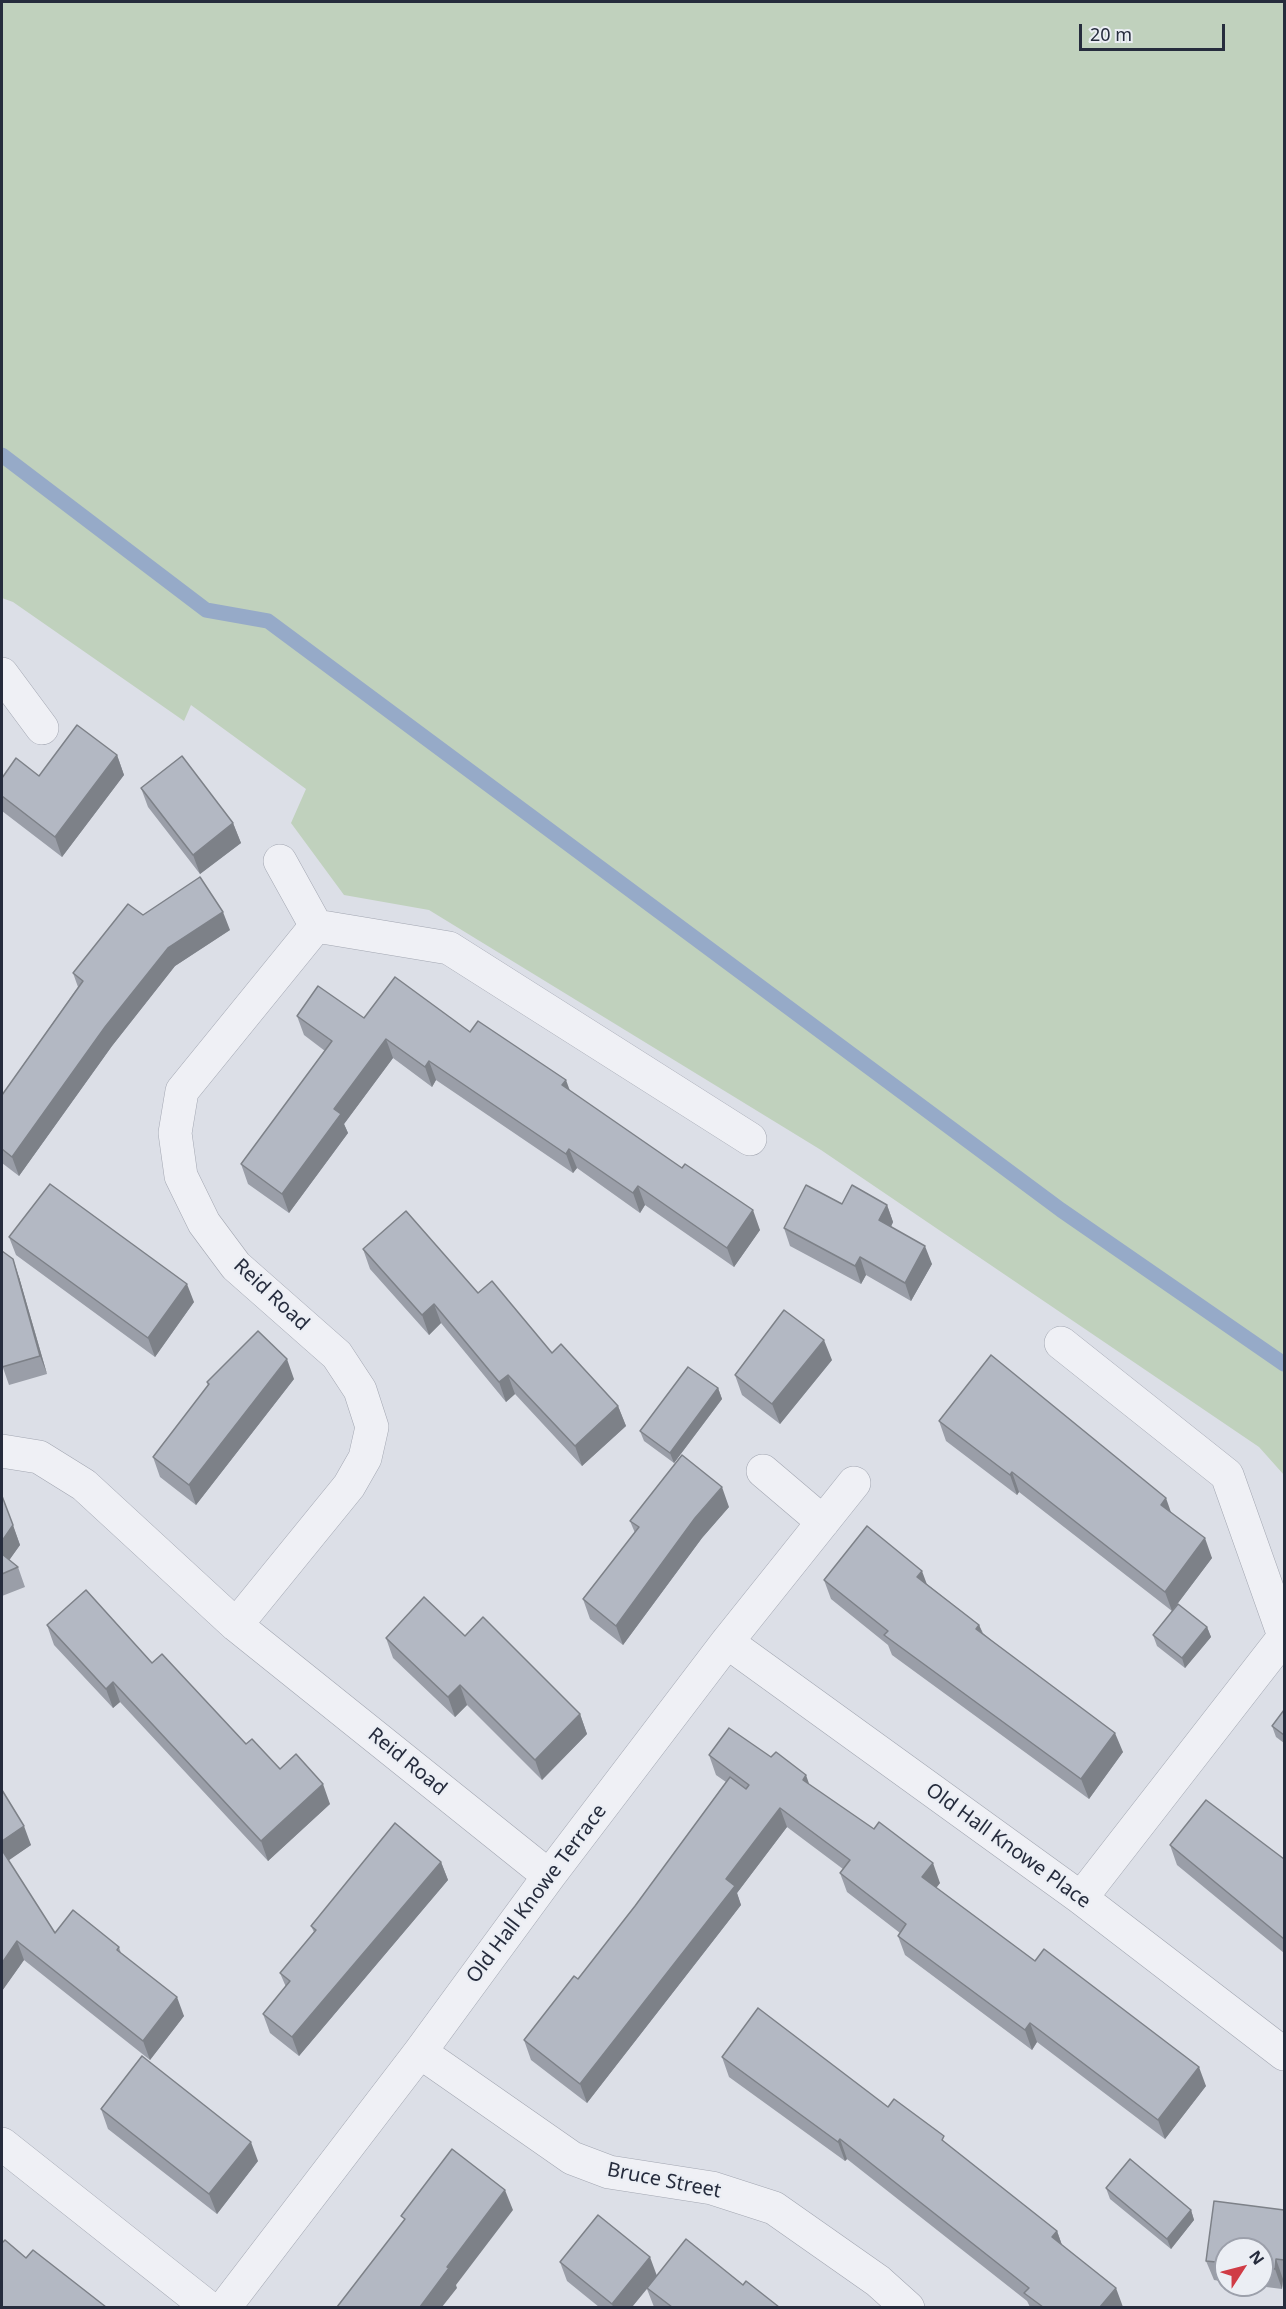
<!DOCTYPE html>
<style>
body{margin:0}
#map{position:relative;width:1286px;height:2309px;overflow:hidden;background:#dcdfe7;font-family:"Noto Sans",sans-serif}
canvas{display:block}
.frame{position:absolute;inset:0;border:3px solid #262c3d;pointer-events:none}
.north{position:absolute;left:1214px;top:2237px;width:60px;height:60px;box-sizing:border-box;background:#ebeef4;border:2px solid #9ca0ab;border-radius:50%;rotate:54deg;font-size:16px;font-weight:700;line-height:24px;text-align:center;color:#262c3d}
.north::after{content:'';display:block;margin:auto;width:21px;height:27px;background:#d03c46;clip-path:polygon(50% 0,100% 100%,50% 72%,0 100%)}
.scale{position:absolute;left:1079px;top:24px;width:146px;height:27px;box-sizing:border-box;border:3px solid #262c3d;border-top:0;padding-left:8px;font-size:18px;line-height:21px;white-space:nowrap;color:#262c3d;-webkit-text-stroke:4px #ebeef4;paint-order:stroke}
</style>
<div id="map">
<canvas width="1286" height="2309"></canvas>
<div class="frame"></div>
<div class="north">N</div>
<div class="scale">20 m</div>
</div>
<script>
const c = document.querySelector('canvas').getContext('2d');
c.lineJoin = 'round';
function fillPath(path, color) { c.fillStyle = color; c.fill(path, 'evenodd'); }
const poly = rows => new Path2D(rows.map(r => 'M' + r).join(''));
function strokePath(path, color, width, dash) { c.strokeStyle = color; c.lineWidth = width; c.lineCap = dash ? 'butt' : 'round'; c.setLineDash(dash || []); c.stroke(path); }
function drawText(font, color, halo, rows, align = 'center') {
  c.font = font + ' "Noto Sans",sans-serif'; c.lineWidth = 4.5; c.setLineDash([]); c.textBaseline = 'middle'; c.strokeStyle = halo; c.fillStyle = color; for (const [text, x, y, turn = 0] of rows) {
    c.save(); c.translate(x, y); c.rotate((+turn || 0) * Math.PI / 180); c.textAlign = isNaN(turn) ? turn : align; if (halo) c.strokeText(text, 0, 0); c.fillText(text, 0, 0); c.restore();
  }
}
const green = poly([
 [2,2,1284,2,1284,1475,1259,1447,821,1150,429,910,344,895,291,823,306,789,191,705,184,721,13,602,2,598]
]);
const stream = poly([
 [2,455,206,610,268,621,1061,1210,1284,1364]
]);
const minor = poly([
 [2,674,42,728],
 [280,861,316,926,449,948,750,1139],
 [1061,1343,1227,1475,1284,1636],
 [2,1451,39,1457,84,1485,236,1625,549,1876],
 [763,1471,823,1522],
 [236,1625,349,1486,365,1458,372,1427,360,1390,337,1355,236,1266,204,1223,181,1176,175,1133,182,1091,316,926],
 [727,1642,1081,1898,1284,2054],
 [1081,1898,1284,1637],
 [420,2052,572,2158,609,2172,712,2188,774,2208,878,2281,908,2308],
 [2,2144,209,2308],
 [224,2308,420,2052,549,1876,727,1642,854,1483]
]);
const wall = poly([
 [117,755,124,775,62,857,2,811,2,778,39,776],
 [141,788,233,823,241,843,200,874,148,807],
 [143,915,230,930,175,966,112,1046,19,1176,2,1163,2,1095,78,987,73,973],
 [297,1016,364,1018,470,1032,569,1090,760,1230,734,1267,645,1205,640,1213,577,1168,573,1173,436,1080,432,1087,393,1058,344,1124,348,1133,289,1213,248,1184,241,1164,325,1051,304,1035],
 [842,1204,887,1205,893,1222,891,1227,932,1264,911,1301,866,1275,861,1284,790,1246,784,1228],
 [9,1237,194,1302,155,1357,16,1255],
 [363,1249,478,1293,618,1406,626,1426,582,1466,515,1394,506,1402,441,1323,429,1335,370,1269],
 [19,1277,47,1374,9,1385,2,1365],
 [832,1360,780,1424,742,1395,735,1375],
 [294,1379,196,1505,160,1477,153,1457,208,1386,207,1382],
 [718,1388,722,1399,674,1463,644,1441,640,1431],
 [939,1421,1171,1512,1212,1558,1172,1611,1207,1627,1211,1637,1185,1668,1157,1646,1153,1635,1172,1611,1019,1492,1017,1495,946,1441],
 [2,1496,20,1545,9,1560,18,1567,25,1587,2,1596],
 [729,1507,702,1538,623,1645,590,1619,583,1599,635,1533,630,1521],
 [824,1580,927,1584,979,1625,983,1633,1123,1752,1089,1799,892,1655,888,1645,831,1599],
 [47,1625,152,1663,246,1744,330,1804,268,1861,120,1702,113,1708,54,1645],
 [465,1636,580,1714,587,1734,542,1780,467,1705,455,1717,393,1658,386,1638],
 [1284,1710,1284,1743,1276,1737,1272,1726],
 [709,1755,809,1784,940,1883,936,1888,1035,1961,1206,2086,1165,2139,1037,2042,1032,2050,905,1955,898,1936,900,1933,847,1892,840,1873,843,1869,787,1827,737,1893,741,1905,587,2103,531,2060,524,2040,578,1979,635,1906,726,1782,716,1775],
 [2,1790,31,1845,8,1860,55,1933,119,1947,121,1953,184,2016,150,2060,24,1960,2,1991],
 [1170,1845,1284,1859,1284,1953,1177,1865],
 [441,1862,448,1880,299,2056,270,2033,263,2014,286,1987,280,1973,314,1932,311,1926],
 [722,2057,888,2107,947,2144,1057,2231,1062,2245,1123,2307,1030,2307,1027,2301,847,2159,845,2161,729,2077],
 [101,2109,258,2161,217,2214,108,2129],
 [1106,2188,1191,2210,1194,2220,1171,2249,1110,2199],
 [1284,2210,1284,2279,1283,2279,1282,2289,1250,2285,1262,2285,1262,2249,1226,2249,1226,2282,1214,2280,1206,2261],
 [560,2262,657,2275,743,2285,779,2307,654,2307,647,2289,632,2307,599,2307,567,2281]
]);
const shadedWall = poly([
 [117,755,124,775,62,857,55,837],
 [233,823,241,843,200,874,193,855],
 [223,912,230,930,175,966,112,1046,19,1176,12,1157,105,1027,168,948],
 [386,1039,393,1058,344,1124,348,1133,289,1213,282,1194,334,1109],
 [429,1061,436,1080,432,1087,425,1067],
 [566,1080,573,1099,562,1085],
 [569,1149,577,1168,573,1173,566,1154],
 [638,1186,645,1205,640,1213,633,1193],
 [887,1205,893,1222,886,1237,879,1220],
 [753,1210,760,1230,734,1267,727,1248],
 [925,1246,932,1264,911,1301,905,1283],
 [860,1257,866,1275,861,1284,855,1266],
 [13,1259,19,1277,47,1374,40,1356],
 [187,1284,194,1302,155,1357,148,1338],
 [434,1304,441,1323,429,1335,422,1315],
 [824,1340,832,1360,780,1424,772,1404],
 [287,1359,294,1379,196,1505,189,1485],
 [508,1375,515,1394,506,1402,499,1382],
 [718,1388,722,1399,674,1463,670,1453],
 [618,1406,626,1426,582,1466,575,1446],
 [1012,1472,1019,1492,1017,1495,1010,1475],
 [722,1487,729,1507,702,1538,623,1645,616,1626,695,1518],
 [1166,1498,1173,1518,1161,1505],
 [13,1525,20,1545,3,1569,2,1565,2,1541],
 [1205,1538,1212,1558,1172,1611,1165,1592],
 [922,1571,929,1590,917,1577],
 [979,1625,987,1644,976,1629],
 [1207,1627,1211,1637,1185,1668,1182,1658],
 [113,1682,120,1702,113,1708,106,1689],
 [460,1685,467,1705,455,1717,448,1697],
 [580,1714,587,1734,542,1780,535,1760],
 [1115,1733,1123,1752,1089,1799,1081,1779],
 [806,1775,813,1795,803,1780],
 [323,1784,330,1804,268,1861,261,1841],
 [780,1808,787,1827,737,1893,741,1905,587,2103,580,2084,726,1879],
 [24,1826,31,1845,5,1863,2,1854,2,1841],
 [441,1862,448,1880,299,2056,292,2037],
 [933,1863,940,1883,929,1897,922,1877],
 [17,1941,24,1960,2,1991,2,1963],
 [177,1997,184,2016,150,2060,143,2041],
 [1030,2023,1037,2042,1032,2050,1025,2030],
 [1199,2067,1206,2086,1165,2139,1158,2120],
 [840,2139,847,2159,845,2161,838,2142],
 [251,2142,258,2161,217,2214,209,2194],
 [505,2190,513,2210,456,2285,457,2288,442,2307,420,2307,447,2267],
 [1191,2210,1194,2220,1171,2249,1167,2239],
 [1057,2231,1064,2251,1052,2237],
 [650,2257,657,2276,632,2307,613,2307,612,2304],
 [1276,2259,1283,2279,1282,2289,1275,2269],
 [1116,2288,1123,2307,1100,2307]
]);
const building = poly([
 [77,725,117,755,55,837,2,796,2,778,16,758,39,776,77,725],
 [182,756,233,823,193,855,141,788,182,756],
 [200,877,223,912,168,948,105,1027,12,1157,2,1149,2,1095,83,981,73,973,128,904,143,915,200,877],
 [395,977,470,1032,478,1021,566,1080,562,1085,682,1168,685,1164,753,1210,727,1248,638,1186,633,1193,569,1149,566,1154,429,1061,425,1067,386,1039,334,1109,341,1114,282,1194,241,1164,332,1041,297,1016,318,986,364,1018,395,977],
 [50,1184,187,1284,148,1338,9,1237,50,1184],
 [806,1185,842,1204,852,1185,887,1205,879,1220,925,1246,905,1283,860,1257,855,1266,784,1228,806,1185],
 [406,1211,478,1293,492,1281,552,1353,561,1344,618,1406,575,1446,508,1375,499,1382,434,1304,422,1315,363,1249,406,1211],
 [2,1251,13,1259,40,1356,2,1367,2,1251],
 [784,1310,824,1340,772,1404,735,1375,784,1310],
 [258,1331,287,1359,189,1485,153,1457,209,1384,207,1382,258,1331],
 [991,1355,1166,1498,1161,1505,1205,1538,1165,1592,1012,1472,1010,1475,939,1421,991,1355],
 [688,1367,718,1388,670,1453,640,1431,688,1367],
 [682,1455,722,1487,695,1518,616,1626,583,1599,639,1527,630,1521,682,1455],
 [2,1496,13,1525,2,1541,2,1496],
 [867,1526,922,1571,917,1577,979,1625,976,1629,1115,1733,1081,1779,884,1635,888,1631,824,1580,867,1526],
 [2,1554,18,1567,2,1574,2,1554],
 [86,1590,152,1663,162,1654,246,1744,252,1739,280,1769,296,1754,323,1784,261,1841,113,1682,106,1689,47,1625,86,1590],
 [424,1597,465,1636,483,1617,580,1714,535,1760,460,1685,448,1697,386,1638,424,1597],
 [1178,1604,1207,1627,1182,1658,1153,1635,1178,1604],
 [1284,1710,1284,1735,1272,1726,1284,1710],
 [729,1728,771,1757,776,1752,806,1775,803,1780,874,1829,879,1822,933,1863,922,1877,1035,1961,1044,1949,1199,2067,1158,2120,1030,2023,1025,2030,898,1936,906,1924,840,1873,850,1860,780,1808,726,1879,735,1886,580,2084,524,2040,574,1976,578,1979,635,1906,730,1777,746,1789,749,1785,709,1755,729,1728],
 [2,1790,24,1826,2,1841,2,1790],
 [1206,1800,1284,1859,1284,1939,1170,1845,1206,1800],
 [395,1823,441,1862,292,2037,263,2014,290,1981,280,1973,316,1930,311,1926,395,1823],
 [2,1850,55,1933,73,1910,119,1947,117,1950,177,1997,143,2041,17,1941,2,1963,2,1850],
 [758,2008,888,2107,894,2099,944,2136,942,2140,1057,2231,1052,2237,1116,2288,1100,2307,1043,2307,1024,2293,1029,2288,840,2139,838,2142,722,2057,758,2008],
 [142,2056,251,2142,209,2194,101,2109,142,2056],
 [452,2149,505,2190,447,2267,449,2268,420,2307,337,2307,405,2219,401,2216,452,2149],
 [1130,2159,1191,2210,1167,2239,1106,2188,1130,2159],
 [1214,2201,1284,2210,1284,2260,1276,2259,1275,2269,1262,2268,1262,2249,1226,2249,1226,2263,1206,2261,1214,2201],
 [598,2215,650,2257,612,2304,560,2262,598,2215],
 [686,2239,743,2285,746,2281,779,2307,672,2307,647,2288,686,2239],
 [5,2240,26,2258,33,2250,106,2307,2,2307,2,2241,3,2242,5,2240]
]);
const streetNames = [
 ["Reid Road",271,1295,43],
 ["Reid Road",407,1762,39],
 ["Old Hall Knowe Place",1008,1846,36],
 ["Old Hall Knowe Terrace",537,1894,-53],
 ["Bruce Street",664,2181,11]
];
fillPath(green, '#c0d1bd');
strokePath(stream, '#96aac8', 15);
strokePath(minor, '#a2a6b1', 34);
strokePath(minor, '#eff0f5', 33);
fillPath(wall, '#9a9ea8');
fillPath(shadedWall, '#7d8188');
fillPath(building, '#b3b8c3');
strokePath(building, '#7d8188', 1.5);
drawText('20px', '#262c3d', '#ebeef4', streetNames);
</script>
